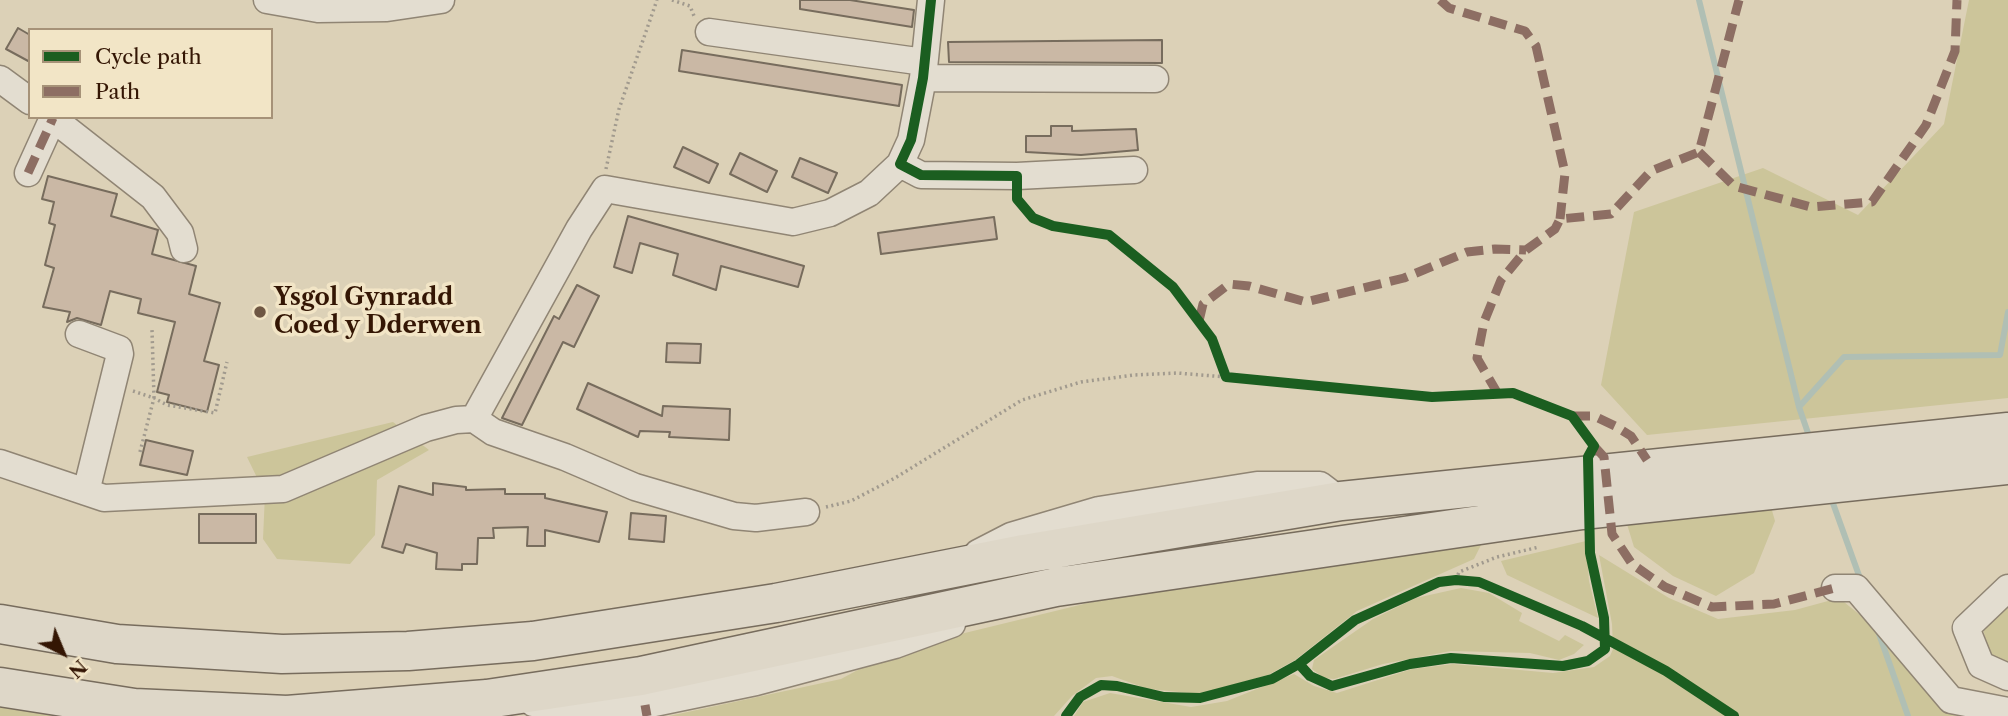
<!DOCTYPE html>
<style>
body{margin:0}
#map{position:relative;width:2008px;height:716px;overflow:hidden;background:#dcd1b7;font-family:"Libre Caslon Text",serif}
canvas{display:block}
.legend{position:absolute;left:28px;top:28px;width:245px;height:91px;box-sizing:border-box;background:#f2e5c6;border:2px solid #a69278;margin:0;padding:9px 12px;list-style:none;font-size:21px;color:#341604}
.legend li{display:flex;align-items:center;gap:14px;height:35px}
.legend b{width:35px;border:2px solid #a69278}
.north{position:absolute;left:28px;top:618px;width:70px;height:70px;-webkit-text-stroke:5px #f2e5c6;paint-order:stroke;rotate:137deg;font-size:19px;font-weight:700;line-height:28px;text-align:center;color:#341604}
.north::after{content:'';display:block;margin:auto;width:24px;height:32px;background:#341604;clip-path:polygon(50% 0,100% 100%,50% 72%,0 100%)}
</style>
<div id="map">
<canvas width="2008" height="716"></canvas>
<ul class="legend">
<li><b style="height:9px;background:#1b5e20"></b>Cycle path</li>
<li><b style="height:9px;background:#8d6e63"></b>Path</li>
</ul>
<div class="north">N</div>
</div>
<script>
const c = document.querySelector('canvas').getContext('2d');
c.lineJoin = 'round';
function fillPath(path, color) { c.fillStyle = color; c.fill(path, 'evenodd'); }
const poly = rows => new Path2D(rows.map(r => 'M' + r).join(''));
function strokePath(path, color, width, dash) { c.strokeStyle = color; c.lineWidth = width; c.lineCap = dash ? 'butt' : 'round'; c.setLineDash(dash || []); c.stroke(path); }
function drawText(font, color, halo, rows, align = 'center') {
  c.font = font + ' "Libre Caslon Text",serif'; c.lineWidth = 7; c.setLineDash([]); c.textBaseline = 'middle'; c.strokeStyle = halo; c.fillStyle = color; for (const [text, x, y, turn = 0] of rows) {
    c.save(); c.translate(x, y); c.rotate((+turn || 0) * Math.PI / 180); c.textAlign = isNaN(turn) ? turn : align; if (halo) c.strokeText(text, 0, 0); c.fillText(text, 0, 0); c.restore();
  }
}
const green = poly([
 [1969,0,2008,0,2008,398,1647,435,1601,385,1634,212,1763,168,1858,215,1944,124],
 [393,422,429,450,377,480,375,535,350,564,277,559,263,539,265,494,247,457],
 [1771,507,1775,521,1754,573,1716,596,1673,576,1634,547,1626,521],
 [1484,539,1474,559,1357,611,1295,660,1268,675,1200,694,1148,689,1112,676,1096,678,1072,696,1054,716,669,716,841,679,895,650,1088,603,1242,572],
 [1586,541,1589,581,1598,618,1507,575,1501,561],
 [1599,555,1669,598,1718,619,1795,610,1839,598,1891,640,1932,693,1955,715,1976,716,1074,716,1083,702,1110,693,1191,707,1227,701,1294,674,1314,686,1337,693,1412,669,1453,664,1553,673,1594,667,1610,656,1613,649,1612,624],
 [1461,588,1489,593,1522,613,1519,621,1559,641,1565,635,1584,645,1574,654,1559,660,1530,653,1451,651,1383,664,1334,679,1324,678,1312,669,1314,660,1373,619,1416,598],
 [2008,598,2008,667,1989,656,1983,628],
 [0,703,67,716,0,716]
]);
const stream = poly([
 [1699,0,1799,407,1810,439],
 [1799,407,1844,357,2000,355,2008,312],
 [1830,495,1861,581],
 [1878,631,1908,716]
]);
const building = poly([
 [800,0,850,0,914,10,912,27,800,9,800,0],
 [18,28,30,35,30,62,6,49,18,28],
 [1162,40,1162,63,949,62,948,42,1162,40],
 [682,50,902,85,899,106,679,71,682,50],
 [1051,126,1072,126,1072,131,1136,129,1138,150,1081,155,1026,152,1026,136,1051,136,1051,126],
 [683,147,718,164,709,183,674,167,683,147],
 [740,153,777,171,767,192,730,174,740,153],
 [800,158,837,173,828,193,792,177,800,158],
 [48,176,117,194,111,216,158,230,152,254,196,266,189,294,220,303,204,361,219,365,207,412,167,402,169,395,157,392,175,322,138,313,141,299,110,291,101,325,77,318,67,322,70,312,43,307,54,268,45,265,55,225,49,223,54,202,42,199,48,176],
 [628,216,804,266,798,287,721,266,716,290,673,275,678,254,640,243,632,273,614,267,628,216],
 [994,217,997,239,881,254,878,233,994,217],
 [577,285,599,296,574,347,563,342,522,425,502,418,554,316,559,319,577,285],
 [667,343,701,344,700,363,666,362,667,343],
 [588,383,662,416,663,406,730,409,729,440,669,437,670,432,640,431,638,437,577,409,588,383],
 [146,440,193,451,187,475,140,465,146,440],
 [433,483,466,487,466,490,505,489,505,494,545,494,545,498,607,512,599,542,545,530,545,546,527,546,528,527,493,528,494,538,478,538,477,564,462,564,462,570,436,569,437,553,406,544,403,553,382,547,399,486,433,495,433,483],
 [631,513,666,516,664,542,629,539,631,513],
 [199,514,256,514,256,543,199,543,199,514]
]);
const path = poly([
 [672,0,690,6,694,16],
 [606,169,619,109,657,0],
 [133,391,154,398,152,330],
 [140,452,154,398,167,405,215,413,227,362],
 [826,507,851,501,895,478,1022,400,1081,382,1134,375,1177,373,1226,377],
 [1456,580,1459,572,1497,557,1539,547]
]);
const minor = poly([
 [267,0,318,9,387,8,441,0],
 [709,32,924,62],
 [923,78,1155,79],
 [0,79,30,101],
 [51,117,153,197,180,233,184,249],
 [900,164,921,175,1017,176,1134,170],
 [28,173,53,118],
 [79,334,119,349,120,354,86,492],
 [474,419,579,229,605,189,793,222,830,213,869,193,900,164,911,140,923,78,931,0],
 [474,419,493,432,565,457,635,487,734,516,756,518,806,512],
 [0,463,104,498,283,489,426,428,456,420,474,419],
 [978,553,1011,536,1099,510,1257,485,1320,485,1341,501],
 [1835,588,1856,588,1951,700,2008,711],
 [2008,588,1966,628,1981,665,2008,677],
 [533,703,597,709,645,705,756,682,895,645,952,624]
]);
const highway = poly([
 [0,624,117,644,282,654,408,651,533,641,776,603,1024,554,1341,501,2008,432],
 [0,687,134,708,287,715,487,699,641,676,1056,587,1582,510,2008,465]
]);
const quiet = poly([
 [1440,0,1449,8,1525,31,1536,46,1565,173,1560,219],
 [1699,152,1734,186,1811,207,1872,202,1926,125,1955,51,1957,0],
 [28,173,53,118],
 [1199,321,1203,304,1229,284,1249,286,1306,302,1404,278,1467,252,1495,249,1526,250],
 [1498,394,1477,358,1484,322,1501,280,1526,250,1555,229,1560,219,1611,214,1651,171,1699,152,1739,0],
 [1572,416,1594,416,1615,426,1631,436,1647,460],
 [1594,446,1604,457,1612,534,1632,564,1665,587,1712,607,1774,604,1835,588],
 [645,705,647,716]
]);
const cycleway = poly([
 [931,0,923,78,911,140,900,164,921,175,1017,176,1017,199,1033,218,1053,226,1109,235,1173,287,1212,339,1226,377,1432,397,1513,393,1572,416,1594,446,1588,457,1590,553,1604,618,1605,649,1588,661,1563,666,1451,658,1410,664,1332,686,1310,676,1299,664],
 [1066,716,1080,697,1101,685,1117,686,1164,697,1200,698,1272,679,1299,664,1355,620,1439,582,1456,580,1479,582,1582,626,1666,671,1734,716]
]);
const markers = [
 [260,312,7,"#6f5743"]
];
const poiNames = [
 ["Ysgol Gynradd",274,298],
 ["Coed y Dderwen",274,326]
];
fillPath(green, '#ccc59a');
strokePath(stream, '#b0bfb4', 6);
fillPath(building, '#cab8a5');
strokePath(building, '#776c5d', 2);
strokePath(minor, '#908574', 29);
strokePath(highway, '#776c5d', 41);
strokePath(path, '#a19a8e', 3.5, [2, 3.5]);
strokePath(minor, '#e3ddd0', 26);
strokePath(highway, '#ded7c8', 38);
strokePath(quiet, '#8d6e63', 9, [18, 9]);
strokePath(cycleway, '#1b5e20', 10);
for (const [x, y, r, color] of markers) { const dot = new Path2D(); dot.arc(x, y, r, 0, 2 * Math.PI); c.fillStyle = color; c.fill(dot); strokePath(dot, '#f2e5c6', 2.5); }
drawText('bold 24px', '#341604', '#f2e5c6', poiNames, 'left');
</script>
